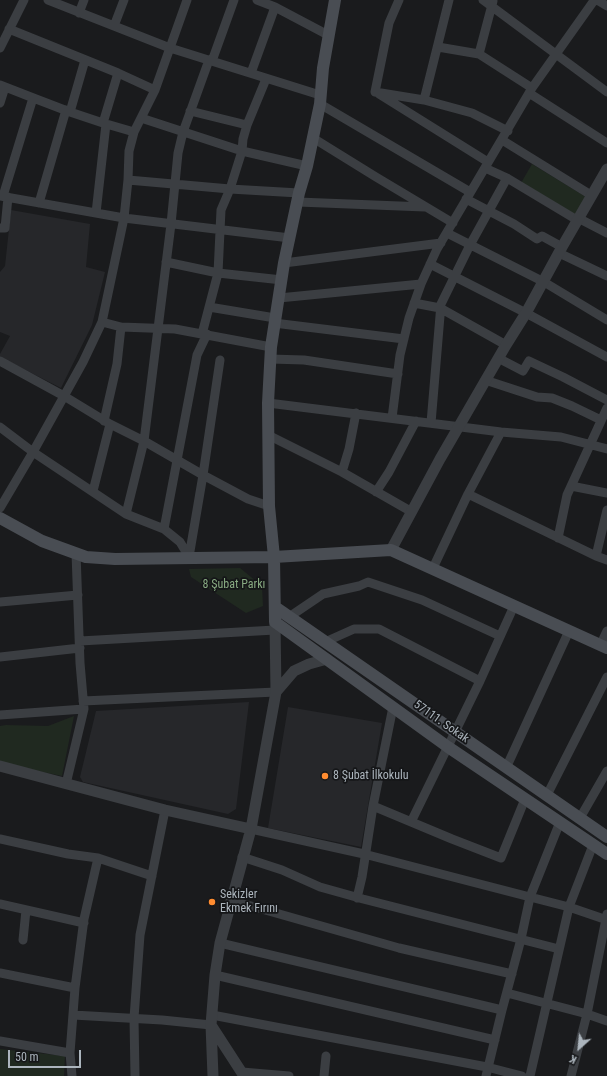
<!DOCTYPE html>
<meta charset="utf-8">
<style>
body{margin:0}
#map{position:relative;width:607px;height:1076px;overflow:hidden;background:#1a1b1d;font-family:"Roboto Condensed",sans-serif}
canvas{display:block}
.north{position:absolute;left:559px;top:1028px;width:40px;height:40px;-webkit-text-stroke:3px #151618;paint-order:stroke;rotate:207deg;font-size:11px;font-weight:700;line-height:16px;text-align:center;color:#acb5bd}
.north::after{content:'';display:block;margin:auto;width:14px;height:18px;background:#acb5bd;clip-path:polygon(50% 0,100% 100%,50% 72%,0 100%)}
.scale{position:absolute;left:8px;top:1050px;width:73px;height:18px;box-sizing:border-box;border:2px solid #acb5bd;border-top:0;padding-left:5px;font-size:12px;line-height:14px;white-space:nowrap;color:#acb5bd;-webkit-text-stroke:3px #151618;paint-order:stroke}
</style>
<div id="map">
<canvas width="607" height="1076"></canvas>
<div class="north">K</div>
<div class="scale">50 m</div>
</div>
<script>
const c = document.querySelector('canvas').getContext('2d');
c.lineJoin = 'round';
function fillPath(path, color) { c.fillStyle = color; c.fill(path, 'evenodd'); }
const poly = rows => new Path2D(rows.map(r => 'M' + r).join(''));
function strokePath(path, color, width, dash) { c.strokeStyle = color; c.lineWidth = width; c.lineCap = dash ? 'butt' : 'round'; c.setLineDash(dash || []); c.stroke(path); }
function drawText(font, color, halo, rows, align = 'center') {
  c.font = font + ' "Roboto Condensed",sans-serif'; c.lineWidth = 3.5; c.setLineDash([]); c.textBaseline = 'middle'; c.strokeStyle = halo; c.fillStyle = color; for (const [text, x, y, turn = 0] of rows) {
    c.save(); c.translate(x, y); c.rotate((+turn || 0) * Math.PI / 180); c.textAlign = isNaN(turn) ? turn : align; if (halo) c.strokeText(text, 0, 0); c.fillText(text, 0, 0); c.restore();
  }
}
const built = poly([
 [11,210,90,224,86,267,105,272,92,325,61,388,0,357,0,354,10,336,0,332,0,272,5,266],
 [249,702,236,809,228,814,83,782,80,777,96,711],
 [288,707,382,723,361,847,268,828]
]);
const green = poly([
 [532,164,586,197,575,216,521,183],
 [240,568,262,586,263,606,246,613,191,577,189,569],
 [74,716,62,776,0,763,0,726,6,725,48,726],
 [0,1049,65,1056,64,1076,0,1076]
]);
const minor = poly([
 [48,0,170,48,320,95],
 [257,0,275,7,328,35],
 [483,0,607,92],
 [597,0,607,6],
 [79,13,84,0],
 [114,26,124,0],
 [9,29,118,73,155,90],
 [438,47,479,54,532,88],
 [0,48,24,0],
 [479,54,493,1],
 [212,61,234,0],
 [251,73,275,7],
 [0,85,36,99,70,112,103,123,134,132],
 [375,92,424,100,472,113,508,131],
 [375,92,389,23,399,0],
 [529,93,607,143],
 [379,94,488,162],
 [424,100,449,0],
 [0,103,5,87],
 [320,104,470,192],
 [190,111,247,125],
 [70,112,85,60],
 [141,118,242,151,307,166],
 [103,123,118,73],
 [313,138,376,177,453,223],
 [502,140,591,195],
 [485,168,507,178,577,220],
 [128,180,230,189,299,193],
 [0,196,124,218,290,238],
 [3,196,33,98],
 [466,199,514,224,537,239,542,236,562,247],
 [298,202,425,207],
 [39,203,66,110],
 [96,213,106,124],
 [578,218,607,233],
 [0,228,5,228,8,197],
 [447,233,544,282,607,320],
 [559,253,607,276],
 [166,262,218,273,282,280],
 [284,263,441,243],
 [430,264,526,313,607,357],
 [279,298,421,284],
 [414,303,440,308,506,345],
 [209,307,275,318],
 [102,322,121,327,175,329,271,347],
 [274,323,404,339],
 [202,334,218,273,221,210,230,189,242,151,243,139,247,125,266,79],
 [498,358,523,371,529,361,563,377,607,400],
 [270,359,304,360,398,374],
 [0,361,64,396,110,424,144,441,203,475,248,499,269,506],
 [485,380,537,397,552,398,572,406,601,420],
 [268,403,501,432,561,437,607,449],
 [392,418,400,355,409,318,421,284,437,249,532,88,593,2,596,0],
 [104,421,117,364,121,327],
 [431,423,441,304,470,245,507,178],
 [0,427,33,452,126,514,164,529,180,542,189,557],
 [268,435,342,472,412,512],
 [342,472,349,449,356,413],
 [571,486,607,493],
 [93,491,110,424],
 [376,492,389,472,416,421],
 [468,494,596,556,607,560],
 [0,508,33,452,83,362,102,322,124,218,128,180,129,151,134,132,155,90,187,0],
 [126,514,144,441,171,224,178,153,183,132,209,60],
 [164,529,197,355,207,334],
 [558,538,567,495,607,408],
 [596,556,607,510],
 [189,557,203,475,220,360],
 [433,568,468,494,501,432],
 [0,602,78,595],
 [289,617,323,594,359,586,368,582,422,600,500,636],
 [80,641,275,630],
 [325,642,354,629,379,629,480,681],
 [600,646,607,631],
 [0,657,80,648],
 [83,701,276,692],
 [0,715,84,709],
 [506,768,569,631],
 [66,784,84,709,80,663,76,553],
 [547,795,607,677],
 [373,806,452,839,501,858,525,799],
 [580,818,607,771],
 [411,822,480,681,514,606],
 [251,829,364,854,530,897,569,907,607,920],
 [0,839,68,854,98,858,152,876],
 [242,857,282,870,320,887,363,899,559,949],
 [357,898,362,877,373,806,393,707],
 [230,900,399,948,512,974],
 [0,904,84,923],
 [23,940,26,910],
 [220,943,502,1010],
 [0,973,75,988],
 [215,975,495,1040],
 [507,993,587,1014,607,1021],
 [73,1015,162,1020,211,1025],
 [212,1015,487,1067,522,1076],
 [0,1041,70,1053],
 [242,1072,289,1076],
 [72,1076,70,1053,75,988,84,919,98,858],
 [135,1076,134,1018,140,935,165,810],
 [324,1076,326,1056],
 [486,1076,502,1010,521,939,530,897,560,822],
 [530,1076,569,907,593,845],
 [571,1076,587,1014,607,914]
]);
const tertiary = poly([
 [391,550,440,459,506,345,526,313,562,247,607,169],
 [276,692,294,671,309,664,327,659],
 [0,766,165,810,251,829],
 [211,1025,244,1076],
 [213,1076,211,1025,215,975,220,943,251,829,276,692,275,622]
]);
const secondary = poly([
 [335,0,323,68,320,104,307,166,299,193,284,263,271,347,268,403,269,506,274,557,275,622,448,747,607,854],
 [0,518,42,541,86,557,115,559,274,557,391,550,607,648],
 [275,607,607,837]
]);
const markers = [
 [325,776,4,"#ff8c30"],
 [212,902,4,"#ff8c30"]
];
const parkNames = [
 ["8 Şubat Parkı",234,585]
];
const streetNames = [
 ["57111. Sokak",441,722,35]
];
const poiNames = [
 ["8 Şubat İlkokulu",333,776],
 ["Sekizler",220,895],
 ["Ekmek Fırını",220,909]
];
fillPath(built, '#26272a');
fillPath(green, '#202920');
strokePath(minor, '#3b3e42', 9);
strokePath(tertiary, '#3b3e42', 11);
strokePath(secondary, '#494d53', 12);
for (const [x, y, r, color] of markers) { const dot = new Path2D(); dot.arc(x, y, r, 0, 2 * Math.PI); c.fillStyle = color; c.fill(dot); strokePath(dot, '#151618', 1.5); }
drawText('12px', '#88aa82', '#151618', parkNames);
drawText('12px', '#acb5bd', '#151618', streetNames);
drawText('12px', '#acb5bd', '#151618', poiNames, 'left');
</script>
